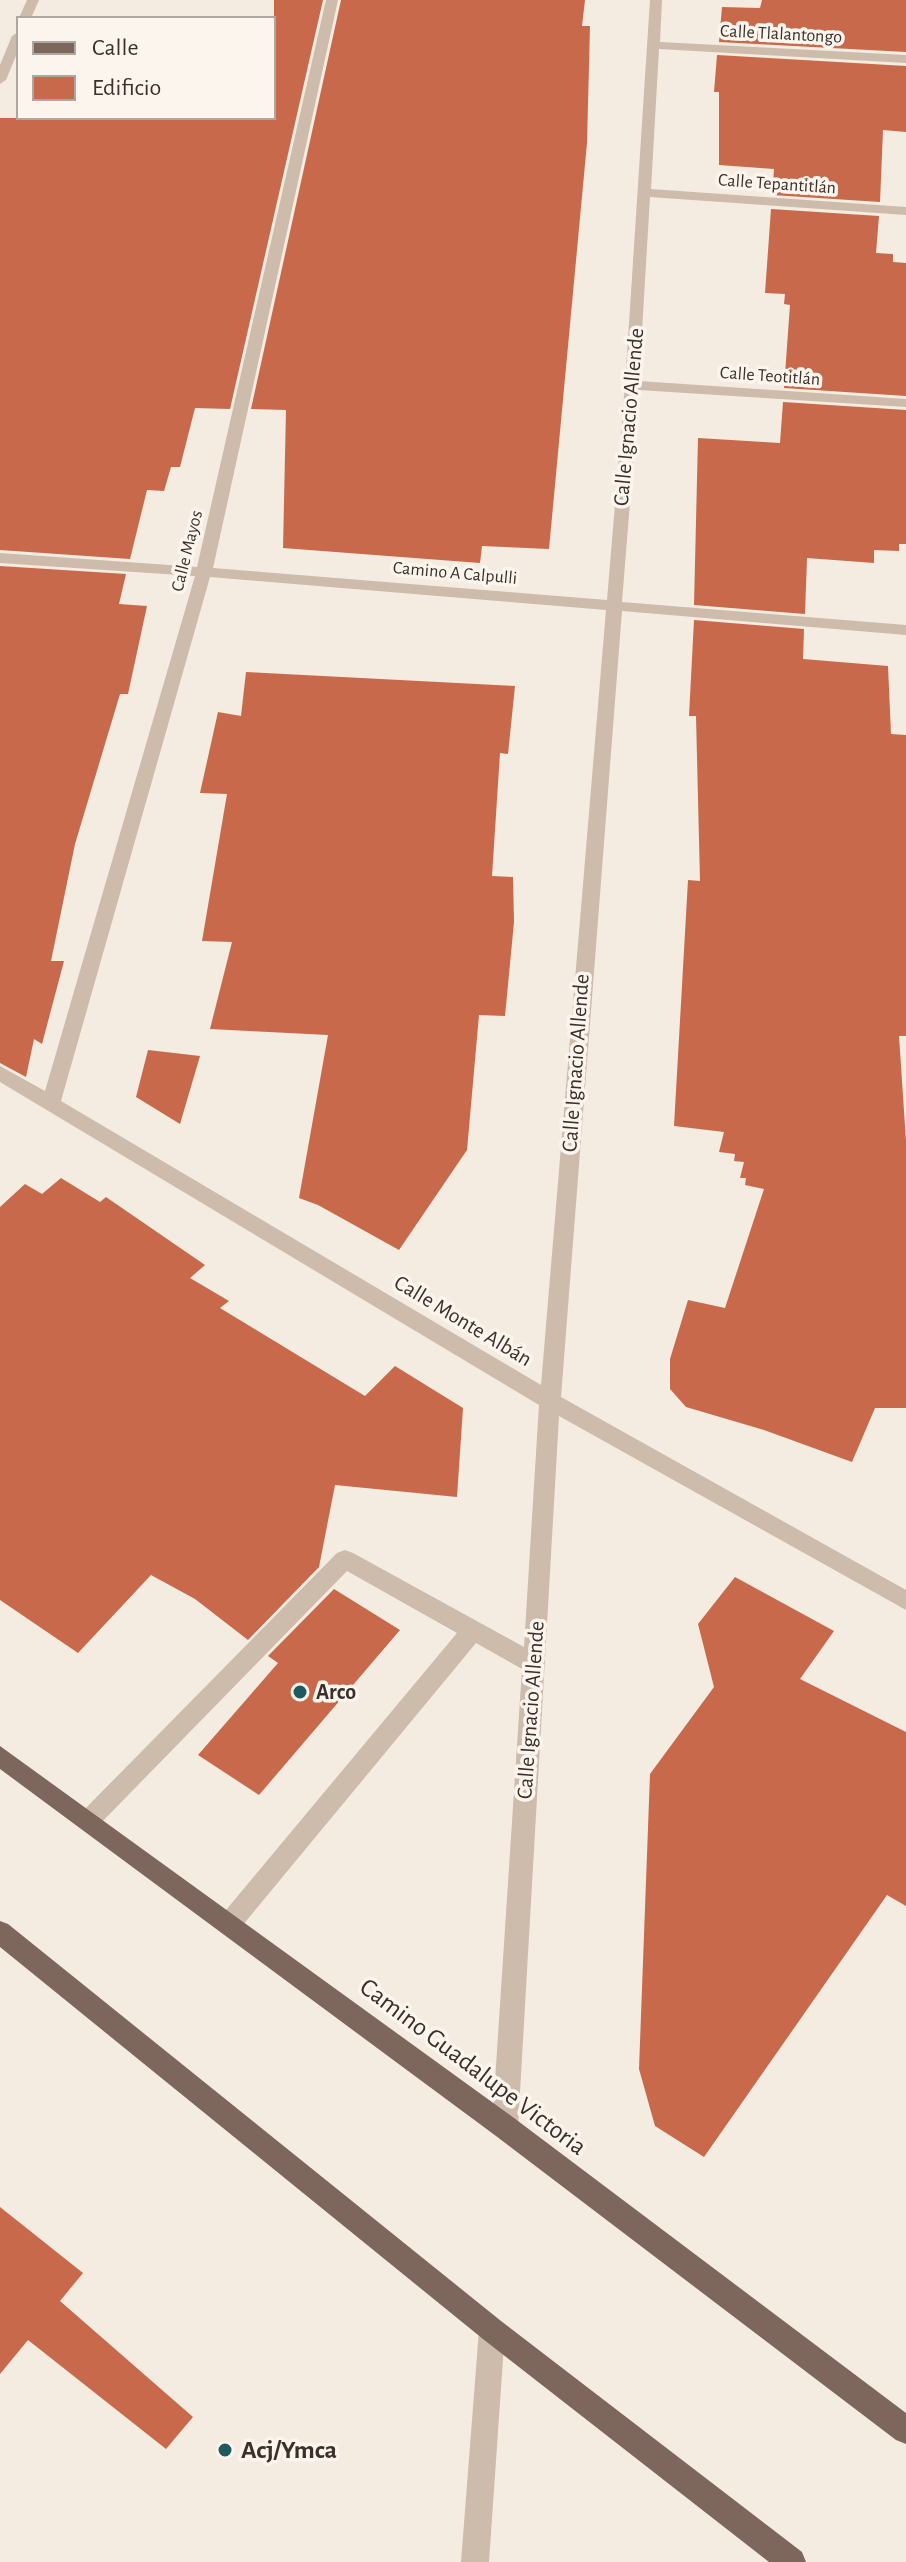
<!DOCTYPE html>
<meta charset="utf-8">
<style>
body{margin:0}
#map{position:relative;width:906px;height:2562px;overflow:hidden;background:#f4ebe1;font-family:"Alegreya Sans",sans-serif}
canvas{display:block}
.legend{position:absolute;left:16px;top:16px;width:260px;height:104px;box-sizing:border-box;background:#fbf5ee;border:2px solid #aea6a0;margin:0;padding:10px 14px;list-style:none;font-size:24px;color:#3b302b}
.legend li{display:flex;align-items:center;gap:16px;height:40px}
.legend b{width:40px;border:2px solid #aea6a0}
</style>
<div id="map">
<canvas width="906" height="2562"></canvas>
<ul class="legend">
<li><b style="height:10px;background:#7d675c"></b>Calle</li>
<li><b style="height:22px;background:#c8694b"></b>Edificio</li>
</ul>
</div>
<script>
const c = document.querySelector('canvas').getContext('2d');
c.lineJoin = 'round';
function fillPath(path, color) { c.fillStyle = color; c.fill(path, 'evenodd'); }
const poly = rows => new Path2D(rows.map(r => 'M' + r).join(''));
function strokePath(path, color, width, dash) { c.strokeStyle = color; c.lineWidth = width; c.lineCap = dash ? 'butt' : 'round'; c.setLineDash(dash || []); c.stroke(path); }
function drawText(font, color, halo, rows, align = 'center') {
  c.font = font + ' "Alegreya Sans",sans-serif'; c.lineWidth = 7; c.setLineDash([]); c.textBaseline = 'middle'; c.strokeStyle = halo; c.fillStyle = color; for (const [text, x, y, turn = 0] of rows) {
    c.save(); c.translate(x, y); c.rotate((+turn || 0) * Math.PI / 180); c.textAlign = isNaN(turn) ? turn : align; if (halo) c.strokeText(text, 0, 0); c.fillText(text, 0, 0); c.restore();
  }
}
const building = poly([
 [274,0,323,0,230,409,195,408,180,467,171,467,164,491,147,490,130,559,0,550,0,118,274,118],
 [341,0,585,0,582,26,590,26,587,143,549,549,482,546,480,563,283,548,286,410,251,409],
 [762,0,906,0,906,52,719,42,722,7,760,8],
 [717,55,906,66,906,132,883,130,880,202,772,195,774,169,719,165,719,92,714,92],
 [771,209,879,216,876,253,893,254,893,262,906,263,906,396,784,388,790,305,784,304,785,294,765,293],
 [783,402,906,410,906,544,899,544,899,551,874,550,874,563,807,558,805,614,694,605,698,438,780,443],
 [0,566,126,574,119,604,147,606,128,694,120,694,75,844,51,961,64,961,42,1044,34,1039,26,1077,0,1063],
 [694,620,804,629,803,659,888,666,891,734,906,735,906,1036,899,1036,906,1141,906,1408,875,1408,852,1462,764,1430,686,1407,670,1389,670,1359,688,1300,725,1308,764,1189,745,1185,746,1178,740,1178,744,1162,734,1161,735,1154,719,1152,724,1132,674,1126,688,880,700,881,696,716,689,716],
 [246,672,515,686,508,754,500,753,492,876,513,877,514,922,505,1016,479,1015,467,1150,399,1250,318,1205,299,1198,328,1035,210,1029,232,942,202,941,227,794,200,793,218,712,241,716],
 [148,1050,200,1056,180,1124,136,1097],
 [61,1178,100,1202,106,1197,205,1265,190,1278,229,1301,220,1308,365,1396,395,1366,463,1408,457,1497,335,1485,319,1567,248,1640,195,1599,151,1575,78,1653,0,1600,0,1207,25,1184,42,1194],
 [735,1577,834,1631,800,1679,906,1732,906,1906,887,1895,704,2157,655,2126,639,2069,650,1774,714,1687,698,1624],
 [334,1589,400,1630,259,1795,198,1755,278,1663,268,1656],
 [0,2207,83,2273,60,2301,193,2417,166,2449,28,2340,0,2374]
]);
const minor = poly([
 [27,0,39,0,31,18,19,18,27,0],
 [326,0,338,0,213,568,607,600,625,385,650,0,662,0,660,42,906,55,906,63,659,49,651,189,906,207,906,215,650,197,639,381,906,399,906,407,639,390,622,602,906,625,906,635,622,611,561,1397,906,1590,906,1610,559,1416,518,2127,514,2136,505,2139,496,2136,492,2127,522,1669,476,1643,237,1932,229,1935,221,1932,217,1924,221,1916,457,1633,347,1571,96,1828,88,1832,80,1828,76,1821,80,1814,337,1553,345,1550,353,1553,524,1647,539,1405,0,1082,0,1066,45,1091,195,576,0,563,0,553,197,567,326,0],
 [210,577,606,610,541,1385,61,1101,210,577],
 [18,32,18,51,6,80,0,84,0,65,12,36,18,32],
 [492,2317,501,2321,505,2330,489,2562,461,2562,479,2330,483,2321,492,2317]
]);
const major = poly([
 [0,1746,514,2118,906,2413,906,2444,896,2440,496,2136,0,1769,0,1746],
 [0,1921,8,1924,501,2321,802,2552,806,2562,769,2562,483,2339,0,1947,0,1921]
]);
const markers = [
 [300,1692,8,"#1f5a5e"],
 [225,2450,8,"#1f5a5e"]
];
const farStreetnames = [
 ["Calle Tlalantongo",781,34,3],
 ["Calle Tepantitlán",777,184,4],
 ["Calle Teotitlán",770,376,4],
 ["Calle Mayos",187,551,-76],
 ["Camino A Calpulli",455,573,5]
];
const streetNames = [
 ["Calle Ignacio Allende",629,417,-85],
 ["Calle Ignacio Allende",576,1063,-86],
 ["Calle Monte Albán",463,1321,31],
 ["Calle Ignacio Allende",531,1710,-86]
];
const poiNames = [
 ["Arco",316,1692]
];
const nearStreetnames = [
 ["Camino Guadalupe Victoria",473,2067,37]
];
const nearPoinames = [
 ["Acj/Ymca",241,2450]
];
fillPath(building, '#c8694b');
fillPath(minor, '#cdbbac');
fillPath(major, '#7d675c');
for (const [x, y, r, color] of markers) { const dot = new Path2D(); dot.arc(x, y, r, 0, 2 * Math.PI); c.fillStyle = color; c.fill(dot); strokePath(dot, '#fbf5ee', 3); }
drawText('18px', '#3b302b', '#fbf5ee', farStreetnames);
drawText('22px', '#3b302b', '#fbf5ee', streetNames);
drawText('bold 22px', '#3b302b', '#fbf5ee', poiNames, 'left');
drawText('26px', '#3b302b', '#fbf5ee', nearStreetnames);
drawText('bold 26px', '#3b302b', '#fbf5ee', nearPoinames, 'left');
</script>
